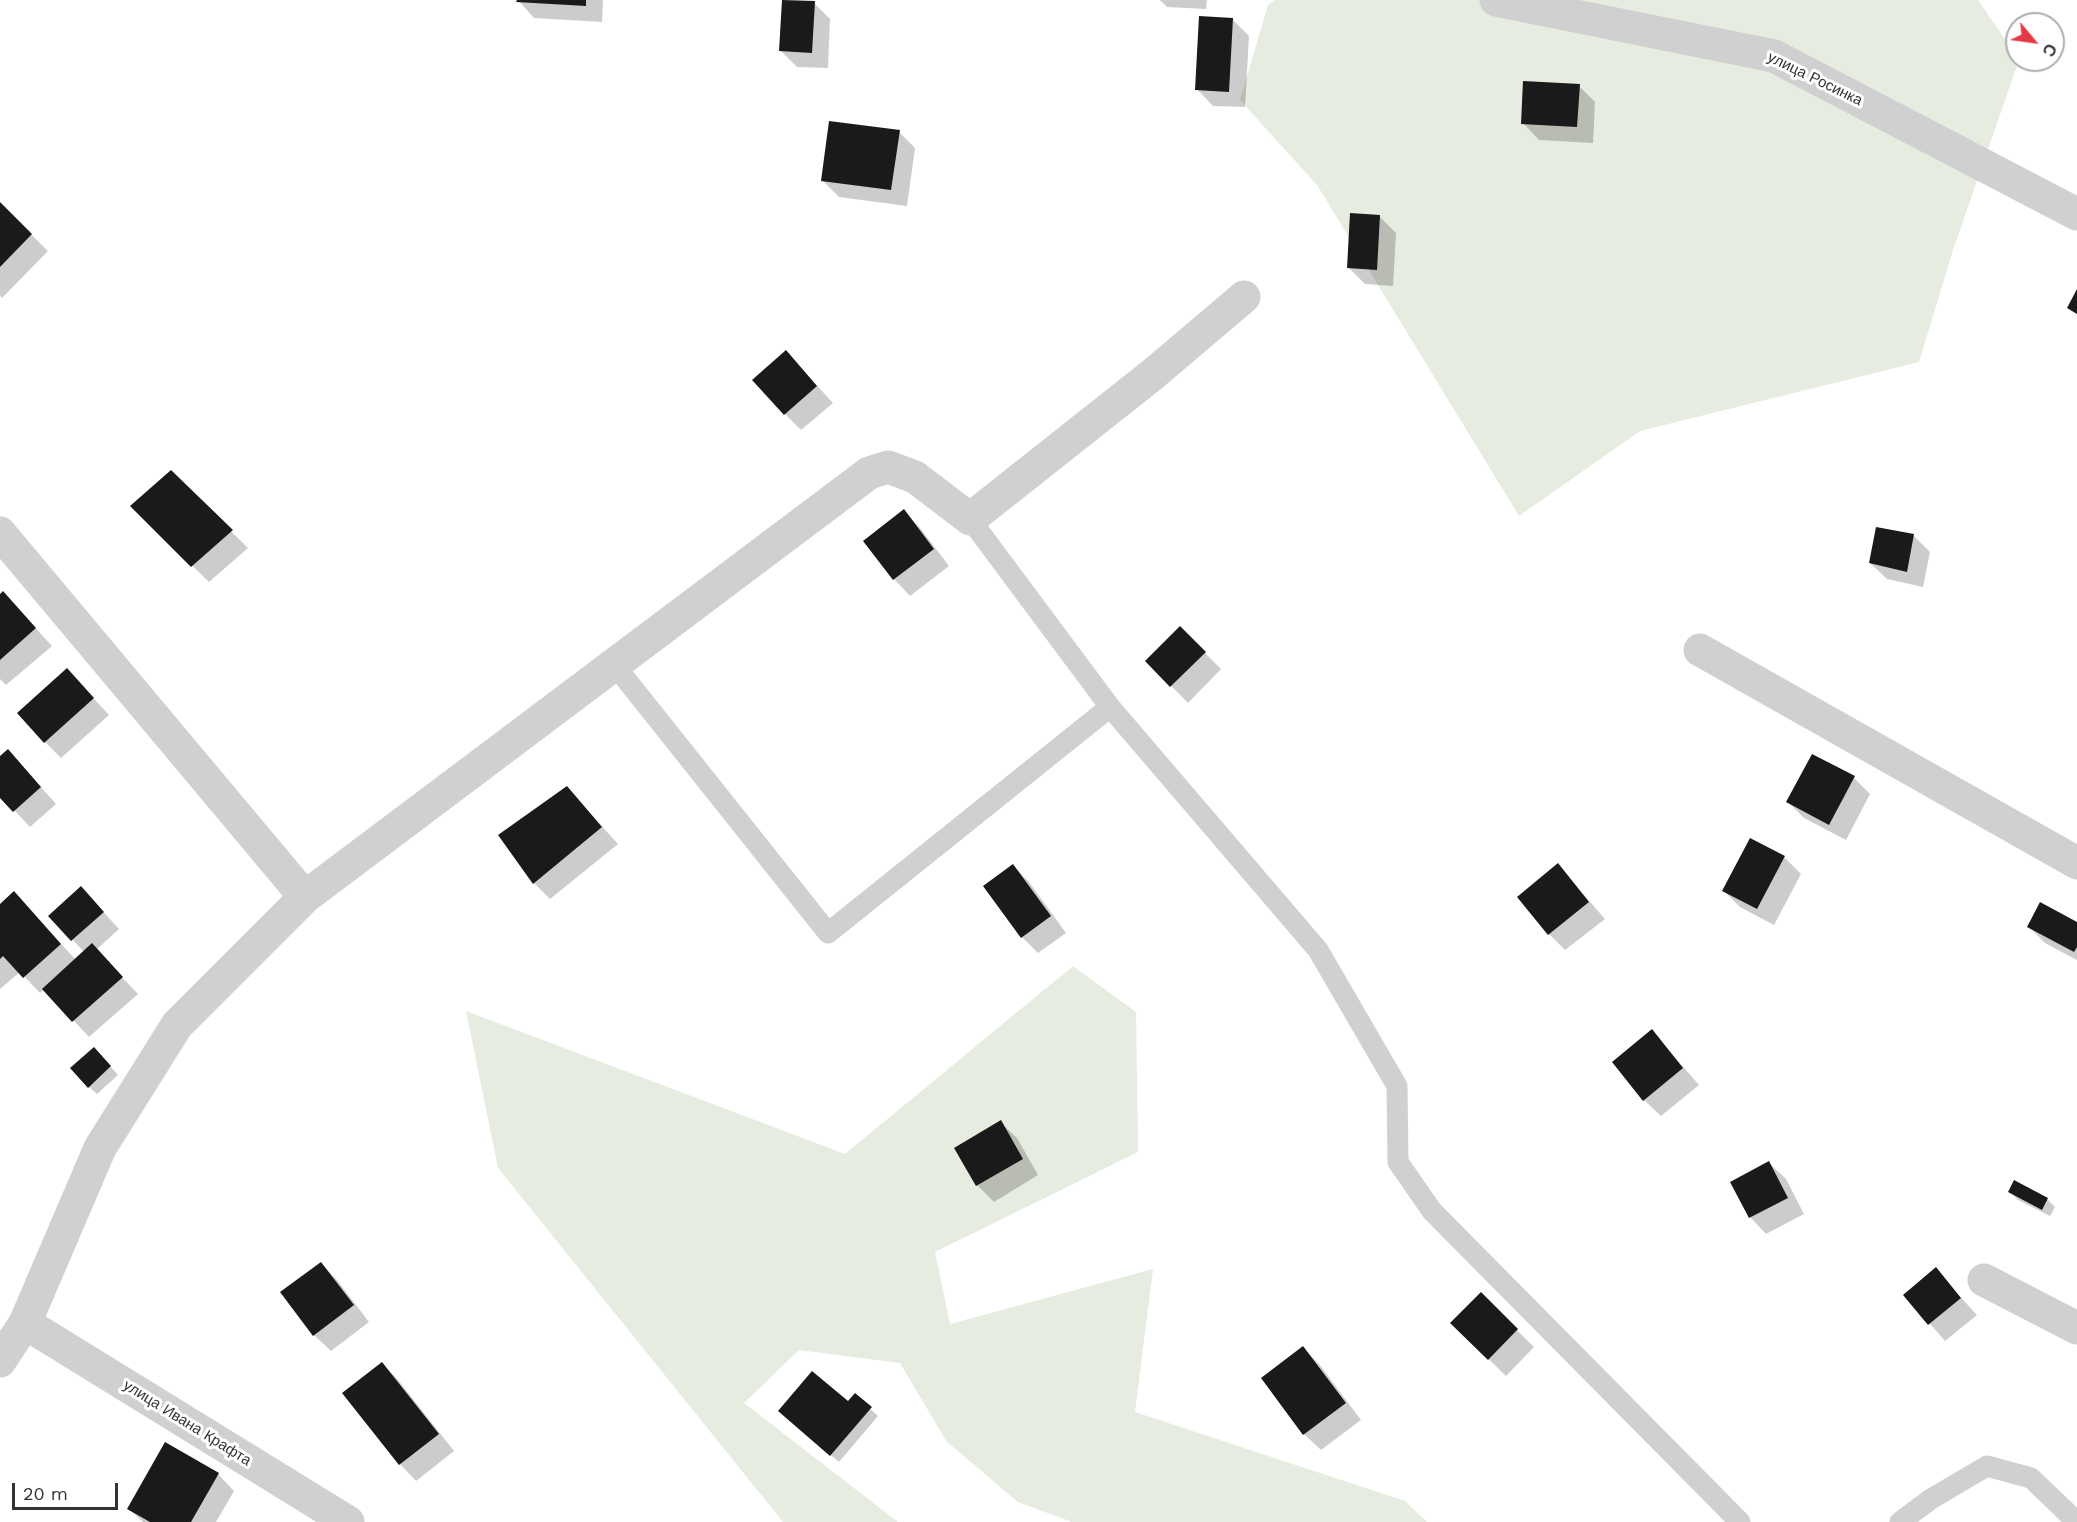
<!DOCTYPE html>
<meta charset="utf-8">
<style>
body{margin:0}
#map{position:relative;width:2077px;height:1522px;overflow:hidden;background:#fff;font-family:"Work Sans",sans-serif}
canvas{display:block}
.north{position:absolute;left:2005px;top:12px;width:60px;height:60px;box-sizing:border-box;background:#fff;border:2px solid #adadad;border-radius:50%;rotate:119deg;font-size:16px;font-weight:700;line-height:24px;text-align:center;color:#333}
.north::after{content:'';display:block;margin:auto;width:21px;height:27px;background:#e63946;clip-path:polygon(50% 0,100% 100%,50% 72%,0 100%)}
.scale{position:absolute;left:12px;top:1483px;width:106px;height:27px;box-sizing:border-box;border:3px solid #333;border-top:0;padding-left:8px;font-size:18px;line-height:21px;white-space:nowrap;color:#333;-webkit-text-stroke:4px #fff;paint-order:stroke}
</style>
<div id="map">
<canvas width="2077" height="1522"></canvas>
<div class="north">С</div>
<div class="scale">20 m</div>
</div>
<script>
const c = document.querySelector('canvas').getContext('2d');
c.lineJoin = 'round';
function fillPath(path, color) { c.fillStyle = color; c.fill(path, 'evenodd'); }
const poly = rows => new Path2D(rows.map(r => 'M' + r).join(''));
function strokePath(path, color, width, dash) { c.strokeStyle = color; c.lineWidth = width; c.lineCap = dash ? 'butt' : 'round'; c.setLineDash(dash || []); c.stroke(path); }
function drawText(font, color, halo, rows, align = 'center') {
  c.font = font + ' "Work Sans",sans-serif'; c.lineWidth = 6; c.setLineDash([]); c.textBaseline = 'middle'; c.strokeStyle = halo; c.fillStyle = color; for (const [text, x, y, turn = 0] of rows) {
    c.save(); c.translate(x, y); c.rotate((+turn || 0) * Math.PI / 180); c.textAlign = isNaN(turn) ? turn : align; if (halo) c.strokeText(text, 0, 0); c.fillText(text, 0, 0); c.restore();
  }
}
const green = poly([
 [1275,0,1978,0,2019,60,1953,250,1919,362,1640,431,1519,516,1317,185,1240,100,1268,5],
 [1073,966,1136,1012,1138,1152,935,1252,950,1324,1153,1269,1135,1412,1405,1501,1427,1522,1072,1522,1018,1502,947,1442,900,1363,799,1350,744,1403,898,1522,783,1522,498,1168,466,1011,845,1154]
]);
const shadow = poly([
 [518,0,603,0,602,22,534,18],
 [1160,0,1207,0,1206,9,1167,7],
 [814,3,830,19,828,68,797,67,780,50],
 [1232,19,1249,36,1245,107,1213,106,1197,89],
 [1579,86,1595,102,1593,143,1539,140,1523,123],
 [899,132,915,148,907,206,839,197,822,180],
 [0,204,48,251,2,298,0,295],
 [1379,216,1396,233,1393,286,1365,284,1349,268],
 [786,352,833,403,801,430,785,414],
 [171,472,248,548,209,582,132,506],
 [904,511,920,528,949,566,910,596,894,579,865,541],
 [1914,536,1930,552,1923,587,1887,579,1870,563],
 [3,593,52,646,6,685,0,679,0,596],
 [1180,628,1221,669,1188,703,1147,661],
 [83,687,109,715,61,758,45,742],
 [0,758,24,768,56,804,30,827,0,795],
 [1854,778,1870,794,1846,840,1804,818,1788,802],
 [567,788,618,844,550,899,534,883,500,836],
 [1751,840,1784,857,1801,874,1774,925,1740,907,1724,891],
 [1558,865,1605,919,1565,950,1549,934],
 [1013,866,1029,882,1066,933,1038,953,1022,937],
 [14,893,76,960,84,952,51,916,97,905,119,929,96,950,138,994,89,1037,44,989,40,993,20,972,0,989,0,906],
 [2077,924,2077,960,2045,943,2029,927],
 [1652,1031,1699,1085,1661,1116,1644,1100],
 [102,1057,118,1075,97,1094,89,1087],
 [1000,1122,1017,1138,1038,1175,994,1202,977,1185,956,1148],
 [1769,1163,1786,1179,1804,1214,1766,1234,1750,1217],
 [2010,1192,2047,1199,2055,1207,2050,1216,2018,1200],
 [321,1264,337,1280,369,1322,331,1351,314,1335],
 [1935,1269,1977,1315,1945,1341,1905,1295],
 [1481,1295,1534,1347,1506,1376,1452,1323],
 [1303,1348,1319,1364,1361,1420,1321,1450,1304,1434],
 [382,1364,398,1380,454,1451,416,1481,400,1464,344,1393],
 [855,1395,878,1416,839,1462,788,1419,848,1403],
 [218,1474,234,1491,216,1522,143,1522,129,1509]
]);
const building = poly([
 [517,0,586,0,586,6,516,2],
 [782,0,815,1,812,53,779,51],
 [1199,16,1233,18,1229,92,1195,90],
 [1523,81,1580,84,1577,127,1521,124],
 [829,121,900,130,891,190,821,181],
 [0,202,32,234,0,267],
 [1350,213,1380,215,1377,270,1347,268],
 [2077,289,2077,314,2067,308],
 [786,350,817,386,784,415,752,380],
 [171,470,233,530,191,567,130,506],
 [904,509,934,549,893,580,863,541],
 [1876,527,1914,534,1907,572,1869,563],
 [3,591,36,628,0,660,0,594],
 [1180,626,1206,652,1170,687,1145,661],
 [67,668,94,698,44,743,17,713],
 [8,749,41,787,13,812,0,798,0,756],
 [1812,754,1855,776,1829,825,1786,802],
 [567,786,602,827,533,884,498,835],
 [1750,838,1785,856,1757,909,1722,891],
 [1558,863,1589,902,1548,935,1517,897],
 [1013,864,1051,916,1021,938,983,886],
 [81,886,104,912,71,941,48,916],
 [14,891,61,944,23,978,3,956,0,959,0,904],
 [2040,902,2077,922,2077,947,2074,952,2027,927],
 [92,943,123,977,72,1022,42,989],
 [1652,1029,1683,1068,1643,1101,1612,1062],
 [94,1047,111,1066,88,1088,70,1068],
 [1001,1120,1023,1159,976,1186,954,1148],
 [1769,1161,1788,1198,1749,1218,1730,1182],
 [2014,1180,2048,1198,2042,1210,2008,1192],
 [321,1262,354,1305,313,1336,280,1292],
 [1936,1267,1961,1298,1928,1325,1903,1295],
 [1481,1292,1518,1329,1488,1360,1450,1323],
 [1303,1346,1346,1403,1303,1435,1261,1378],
 [382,1362,439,1434,399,1465,342,1393],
 [812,1371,848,1401,855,1393,872,1407,830,1456,778,1411],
 [165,1442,219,1473,191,1522,150,1522,127,1509]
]);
const lane = poly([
 [970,519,1110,707,1318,950,1397,1086,1398,1162,1432,1211,1740,1522],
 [613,663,828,933,1110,707],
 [1900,1522,1931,1499,1987,1466,2031,1478,2077,1522]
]);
const street = poly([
 [1496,0,1774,56,2077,214],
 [0,533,305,897],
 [1700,650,2077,863],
 [1984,1280,2077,1328],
 [25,1323,348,1522],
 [0,1361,25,1323,100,1148,177,1025,305,897,869,473,888,467,915,477,970,519,1152,375,1244,297]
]);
const streetNames = [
 ["улица Росинка",1815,79,26],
 ["улица Ивана Крафта",187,1423,32]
];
fillPath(green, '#e6ecdf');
fillPath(shadow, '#0003');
fillPath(building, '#1a1a1a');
strokePath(lane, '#d0d0d0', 21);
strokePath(street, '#d0d0d0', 33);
drawText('15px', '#333', '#fff', streetNames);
</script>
